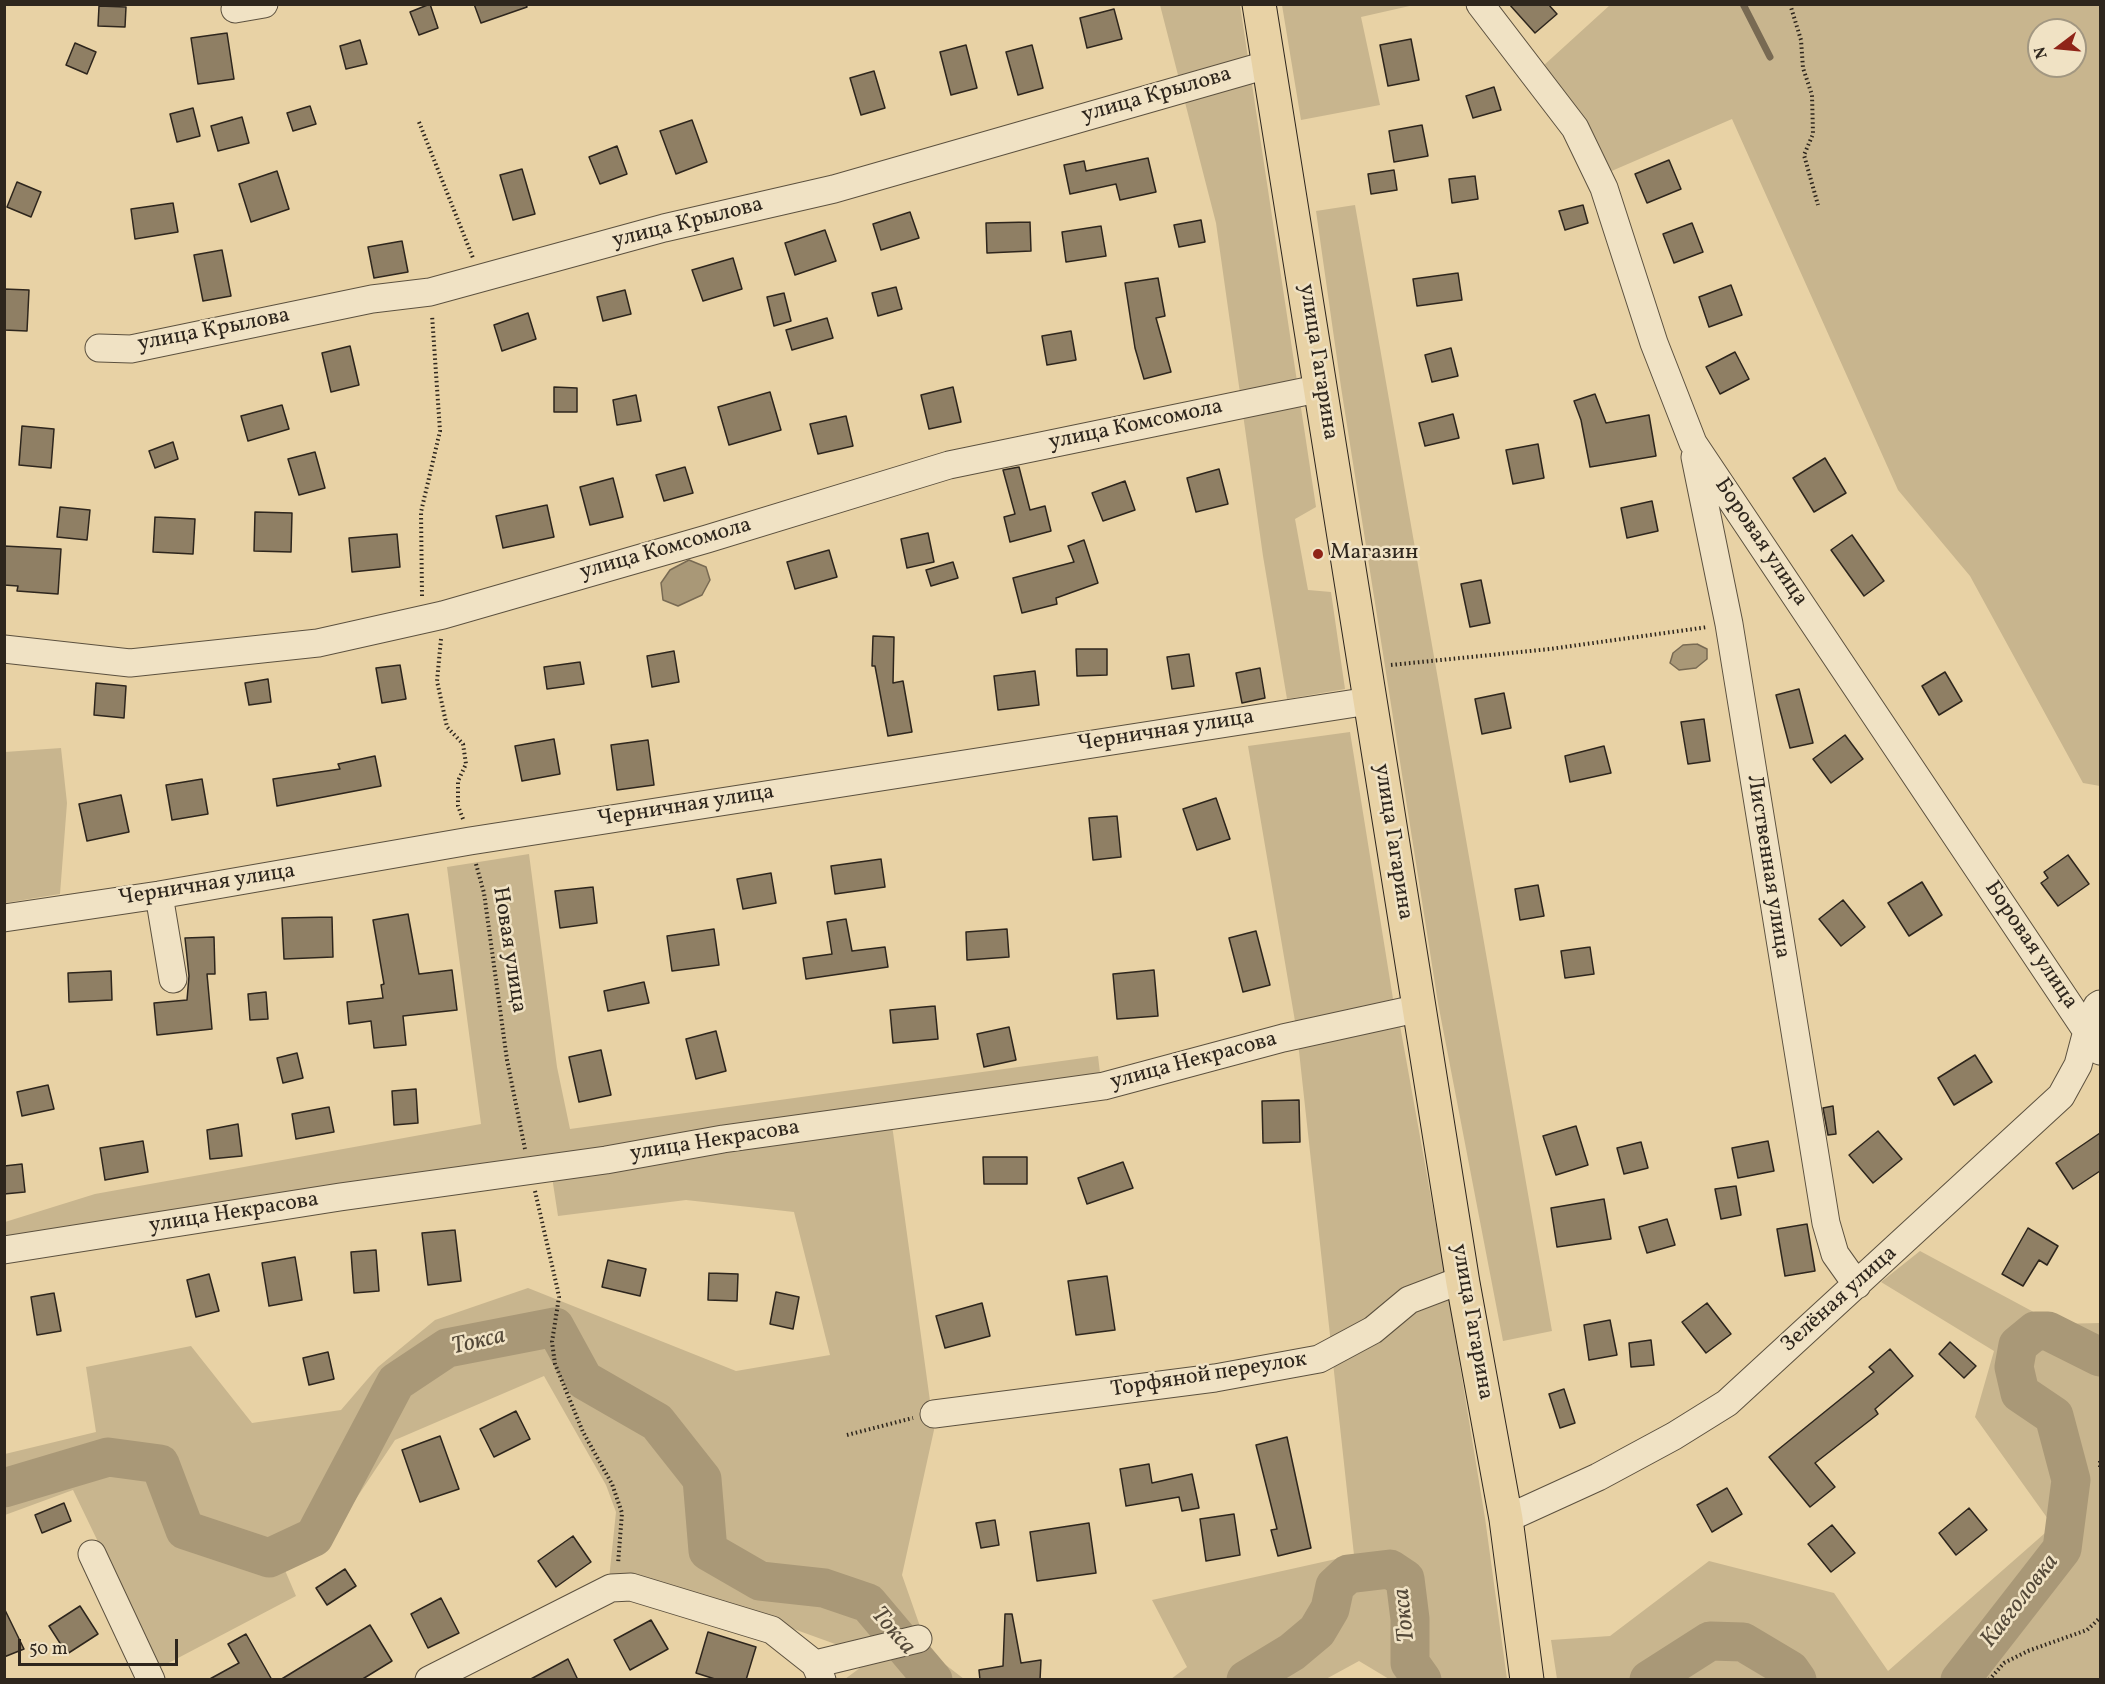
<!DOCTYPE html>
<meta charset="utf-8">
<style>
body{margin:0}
#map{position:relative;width:2105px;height:1684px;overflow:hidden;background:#e8d2a5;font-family:Vollkorn,serif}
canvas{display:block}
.frame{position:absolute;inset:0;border:6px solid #2e261d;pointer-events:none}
.north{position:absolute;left:2027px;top:18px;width:60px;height:60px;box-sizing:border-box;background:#f0e2c4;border:2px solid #a29781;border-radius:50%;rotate:254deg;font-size:16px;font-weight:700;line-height:24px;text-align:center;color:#2e261d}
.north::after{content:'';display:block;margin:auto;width:21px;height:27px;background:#8f2418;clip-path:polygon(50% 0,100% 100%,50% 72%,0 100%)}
.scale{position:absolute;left:18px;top:1639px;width:160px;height:27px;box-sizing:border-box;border:3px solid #2e261d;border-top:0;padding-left:8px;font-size:18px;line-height:21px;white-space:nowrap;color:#2e261d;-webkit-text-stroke:4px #f0e2c4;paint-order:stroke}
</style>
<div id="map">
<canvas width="2105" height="1684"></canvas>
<div class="frame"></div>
<div class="north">N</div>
<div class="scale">50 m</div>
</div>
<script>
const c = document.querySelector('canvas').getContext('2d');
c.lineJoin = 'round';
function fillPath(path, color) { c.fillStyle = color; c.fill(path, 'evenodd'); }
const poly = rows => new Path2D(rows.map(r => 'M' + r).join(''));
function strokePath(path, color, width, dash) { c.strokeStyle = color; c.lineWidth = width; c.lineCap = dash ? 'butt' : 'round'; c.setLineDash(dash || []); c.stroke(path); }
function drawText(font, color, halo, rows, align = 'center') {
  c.font = font + ' Vollkorn,serif'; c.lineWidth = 5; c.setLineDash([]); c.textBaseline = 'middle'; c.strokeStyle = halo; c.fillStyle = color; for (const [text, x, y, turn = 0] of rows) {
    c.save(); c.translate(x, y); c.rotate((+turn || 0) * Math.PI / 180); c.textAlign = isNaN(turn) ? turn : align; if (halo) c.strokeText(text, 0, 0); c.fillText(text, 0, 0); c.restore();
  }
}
const green = poly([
 [1160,5,1240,5,1316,507,1295,519,1308,590,1331,592,1345,689,1287,699,1263,556,1216,223],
 [1282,5,1414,5,1361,17,1380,105,1301,120],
 [1610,5,2100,5,2100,786,2083,783,1970,576,1898,490,1732,119,1607,173,1543,66],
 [2039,30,2075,30,2075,66,2039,66],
 [1355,205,1552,1331,1503,1341,1438,1003,1341,387,1316,211],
 [1350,732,1394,1005,1296,1027,1248,746],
 [61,748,67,803,60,894,5,903,5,752],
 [529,854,557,1067,570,1129,1098,1056,1100,1073,5,1236,5,1222,95,1194,481,1124,447,867],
 [1399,1020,1445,1275,1485,1518,1507,1679,1389,1679,1359,1661,1326,1679,1171,1679,1187,1667,1152,1600,1354,1555,1298,1042],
 [892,1125,934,1430,902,1575,929,1652,964,1679,845,1679,864,1665,849,1649,777,1623,609,1579,616,1512,606,1485,544,1376,395,1440,328,1541,284,1568,296,1596,159,1668,73,1490,5,1515,5,1454,96,1432,86,1367,191,1346,252,1423,341,1410,378,1367,435,1320,528,1288,736,1371,830,1355,794,1212,686,1200,558,1216,552,1177],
 [1920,1251,2056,1324,2100,1323,2100,1679,1557,1679,1551,1640,1610,1636,1709,1561,1834,1593,1888,1671,2053,1526,1975,1417,1994,1351,1881,1282]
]);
const water = poly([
 [689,560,706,567,710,580,702,595,678,606,663,600,661,583,670,570,689,560],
 [1697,644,1707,649,1707,659,1696,668,1679,670,1670,663,1673,653,1683,645,1697,644]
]);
const stream = poly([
 [1743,4,1770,57]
]);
const river = poly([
 [4,1488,108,1457,160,1464,185,1530,269,1558,314,1537,396,1382,447,1348,555,1327,584,1380,657,1422,702,1479,708,1551,760,1581,824,1588,868,1603,933,1680],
 [1246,1680,1292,1652,1317,1631,1330,1609,1335,1586,1348,1574,1390,1569,1405,1579,1410,1619,1410,1663,1422,1680],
 [1649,1680,1710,1641,1743,1642,1790,1670,1797,1680],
 [1960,1680,2062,1549,2071,1480,2054,1416,2020,1393,2014,1367,2018,1345,2035,1331,2048,1331,2100,1357]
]);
const building = poly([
 [430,4,438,28,419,35,410,12,430,4],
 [474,4,526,4,527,7,481,23,474,4],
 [1509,4,1548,4,1557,14,1535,33,1509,4],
 [99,6,126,7,125,27,98,26,99,6],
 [1114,9,1122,39,1087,48,1080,18,1114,9],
 [227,33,234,79,198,84,191,38,227,33],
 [1411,39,1419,80,1388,86,1380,45,1411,39],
 [360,40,367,64,346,69,340,46,360,40],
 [75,43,96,52,87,74,66,65,75,43],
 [966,45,977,88,951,95,940,52,966,45],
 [1032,45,1043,88,1018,95,1006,52,1032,45],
 [874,71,885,108,861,115,850,78,874,71],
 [1494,87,1501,110,1473,118,1466,96,1494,87],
 [310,106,316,124,293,131,287,113,310,106],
 [193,108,200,136,177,142,170,114,193,108],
 [242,117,249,143,218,151,211,126,242,117],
 [692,120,707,162,676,174,660,131,692,120],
 [1422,125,1428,156,1394,162,1389,131,1422,125],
 [617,146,627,174,600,184,589,157,617,146],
 [1148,158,1156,192,1120,200,1116,184,1070,194,1064,165,1084,161,1086,171,1148,158],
 [1669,160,1681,189,1647,203,1635,174,1669,160],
 [522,169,535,214,513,220,500,175,522,169],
 [1394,170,1397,190,1371,194,1368,174,1394,170],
 [277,171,289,209,251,222,239,184,277,171],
 [1475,176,1478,199,1452,203,1449,179,1475,176],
 [17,182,41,192,31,217,7,207,17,182],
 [173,203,178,232,135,239,131,209,173,203],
 [1583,205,1588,223,1565,230,1559,211,1583,205],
 [910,212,919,238,881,250,873,224,910,212],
 [1201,220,1205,242,1179,247,1174,225,1201,220],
 [1030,222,1031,251,987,253,986,223,1030,222],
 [1692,223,1703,252,1674,263,1663,234,1692,223],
 [1101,226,1106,256,1066,262,1062,232,1101,226],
 [825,230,836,261,795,275,785,243,825,230],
 [402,241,408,272,374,278,368,247,402,241],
 [222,250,231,296,203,301,194,255,222,250],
 [733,258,742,289,703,301,692,270,733,258],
 [1458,273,1462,300,1417,306,1413,279,1458,273],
 [1158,278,1165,316,1156,318,1171,372,1144,379,1135,348,1125,283,1158,278],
 [1731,285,1742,315,1709,327,1699,297,1731,285],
 [896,287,902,309,878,316,872,293,896,287],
 [4,289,29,290,27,331,4,330,4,289],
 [625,290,631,314,603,321,597,297,625,290],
 [784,293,791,321,774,326,767,297,784,293],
 [528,313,536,339,502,351,494,325,528,313],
 [827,318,833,338,792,350,786,330,827,318],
 [1071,331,1076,360,1047,365,1042,336,1071,331],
 [350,346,359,385,331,392,322,353,350,346],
 [1451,348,1458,376,1432,382,1425,355,1451,348],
 [1735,352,1749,379,1720,394,1706,367,1735,352],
 [554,387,577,388,577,412,554,412,554,387],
 [953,387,961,422,929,429,921,395,953,387],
 [770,392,781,430,729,445,718,407,770,392],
 [1595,394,1606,423,1649,415,1656,456,1590,467,1581,420,1574,401,1595,394],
 [636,395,641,421,617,425,613,400,636,395],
 [282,405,289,429,248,441,241,416,282,405],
 [1453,414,1459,438,1425,446,1419,423,1453,414],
 [846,416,853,446,818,454,810,424,846,416],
 [22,426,54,429,51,468,19,465,22,426],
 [173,442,178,459,155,468,149,451,173,442],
 [1538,444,1544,478,1513,484,1506,450,1538,444],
 [315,452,325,488,299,495,288,459,315,452],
 [1825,458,1846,493,1814,512,1793,478,1825,458],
 [685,467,693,493,664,501,656,475,685,467],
 [1019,467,1030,510,1045,506,1051,531,1010,542,1004,517,1015,514,1003,470,1019,467],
 [1219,469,1228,504,1196,512,1187,478,1219,469],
 [613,478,623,517,590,525,580,487,613,478],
 [1125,481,1135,510,1103,521,1092,493,1125,481],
 [1652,501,1658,531,1627,538,1621,508,1652,501],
 [547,505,554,537,503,548,496,516,547,505],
 [60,507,90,510,87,540,57,537,60,507],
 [255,512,292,513,291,552,254,551,255,512],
 [155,517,195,519,193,554,153,552,155,517],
 [928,533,934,562,907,568,901,539,928,533],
 [397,534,400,567,352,572,349,538,397,534],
 [1852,535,1884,581,1864,596,1831,550,1852,535],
 [1084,540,1098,583,1056,598,1057,604,1022,613,1013,578,1074,562,1068,546,1084,540],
 [4,546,61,549,58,594,17,591,18,586,4,585,4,546],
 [829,550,837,577,795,589,787,562,829,550],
 [953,562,958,578,931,586,926,570,953,562],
 [1481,580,1490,623,1470,627,1461,584,1481,580],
 [873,636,894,637,893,683,903,681,912,732,888,736,875,666,872,666,873,636],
 [1076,649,1107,649,1107,675,1077,676,1076,649],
 [674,651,679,682,652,687,647,656,674,651],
 [1189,654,1194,686,1172,689,1167,657,1189,654],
 [580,662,584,684,547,689,544,667,580,662],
 [400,665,406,699,382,703,376,668,400,665],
 [1260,668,1265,698,1242,703,1236,673,1260,668],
 [1035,671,1039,705,998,710,994,676,1035,671],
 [1945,672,1962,701,1939,715,1922,686,1945,672],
 [268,679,271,702,249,705,245,683,268,679],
 [96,683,126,686,124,718,94,715,96,683],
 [1799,689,1813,743,1790,748,1776,695,1799,689],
 [1504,693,1511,728,1482,734,1475,699,1504,693],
 [1704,719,1710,761,1688,764,1681,722,1704,719],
 [1845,735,1863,759,1831,783,1813,759,1845,735],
 [554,739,560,774,522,781,515,746,554,739],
 [648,740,654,785,617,790,611,745,648,740],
 [1604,746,1611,773,1570,782,1565,756,1604,746],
 [375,756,381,786,277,806,273,779,340,769,338,764,375,756],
 [202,779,208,814,172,820,166,785,202,779],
 [121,795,129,832,87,841,79,804,121,795],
 [1216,798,1230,839,1197,850,1183,809,1216,798],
 [1117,816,1121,857,1093,860,1089,818,1117,816],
 [2068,855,2089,884,2058,906,2041,883,2048,878,2044,872,2068,855],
 [881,859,885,887,835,894,831,866,881,859],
 [771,873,776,903,743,909,737,879,771,873],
 [1922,882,1942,915,1909,936,1888,903,1922,882],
 [1538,885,1544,916,1520,920,1515,889,1538,885],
 [593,887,597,923,560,928,555,891,593,887],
 [1843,900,1865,927,1841,946,1819,919,1843,900],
 [408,914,419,974,452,970,457,1010,403,1016,406,1045,374,1048,371,1021,349,1024,347,1002,383,998,381,985,384,984,373,920,408,914],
 [332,917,333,957,284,959,282,918,332,917],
 [846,919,852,951,885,947,888,967,806,979,803,958,832,954,827,922,846,919],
 [714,929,719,965,672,971,667,936,714,929],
 [1007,929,1009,957,967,960,966,932,1007,929],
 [1256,931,1270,985,1243,992,1229,938,1256,931],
 [214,937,215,974,207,974,212,1029,157,1035,154,1003,187,1000,189,976,185,938,214,937],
 [1590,947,1594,974,1565,978,1561,951,1590,947],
 [1154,970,1158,1016,1117,1019,1113,974,1154,970],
 [111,971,112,1000,69,1002,68,973,111,971],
 [644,982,649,1003,608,1011,604,991,644,982],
 [266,992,268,1019,250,1020,248,994,266,992],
 [935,1006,938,1039,893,1043,890,1010,935,1006],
 [1009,1027,1016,1060,984,1067,977,1034,1009,1027],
 [716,1031,726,1071,696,1079,686,1039,716,1031],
 [601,1050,611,1095,579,1102,569,1057,601,1050],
 [297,1053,303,1078,283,1083,277,1058,297,1053],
 [1975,1055,1992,1082,1954,1105,1938,1078,1975,1055],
 [48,1085,54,1109,22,1116,17,1092,48,1085],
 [416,1089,418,1123,394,1125,392,1091,416,1089],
 [1299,1100,1300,1142,1263,1143,1262,1101,1299,1100],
 [1833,1106,1836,1134,1828,1135,1823,1108,1833,1106],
 [329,1107,334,1132,296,1139,292,1114,329,1107],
 [238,1124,242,1156,210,1159,207,1130,238,1124],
 [1576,1126,1588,1165,1556,1175,1543,1136,1576,1126],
 [1878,1131,1902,1159,1873,1183,1849,1155,1878,1131],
 [2100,1133,2100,1171,2073,1189,2056,1163,2100,1133],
 [143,1141,148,1172,105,1180,100,1148,143,1141],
 [1768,1141,1774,1171,1738,1178,1732,1148,1768,1141],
 [1641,1142,1648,1168,1624,1174,1617,1148,1641,1142],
 [983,1157,1027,1157,1027,1184,984,1184,983,1157],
 [1123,1162,1133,1188,1087,1204,1078,1178,1123,1162],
 [22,1164,25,1192,4,1194,4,1166,22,1164],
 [1736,1186,1741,1215,1721,1219,1715,1189,1736,1186],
 [1604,1199,1611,1239,1557,1247,1551,1208,1604,1199],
 [1667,1219,1675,1245,1647,1253,1639,1227,1667,1219],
 [1807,1224,1815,1271,1785,1276,1777,1229,1807,1224],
 [2028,1228,2058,1246,2047,1265,2039,1260,2023,1286,2002,1274,2028,1228],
 [455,1230,461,1281,428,1285,422,1233,455,1230],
 [376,1250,379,1291,354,1293,351,1252,376,1250],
 [295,1257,302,1300,269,1306,262,1263,295,1257],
 [608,1260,646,1269,640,1296,602,1287,608,1260],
 [709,1273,738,1274,737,1301,708,1300,709,1273],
 [209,1274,219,1311,196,1317,187,1280,209,1274],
 [1107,1276,1115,1330,1076,1335,1068,1281,1107,1276],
 [776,1292,799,1297,793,1329,770,1324,776,1292],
 [54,1293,61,1331,37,1335,31,1297,54,1293],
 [982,1303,990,1336,945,1348,936,1316,982,1303],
 [1707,1303,1731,1334,1706,1353,1682,1322,1707,1303],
 [1610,1320,1617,1355,1589,1360,1584,1325,1610,1320],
 [1651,1340,1654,1365,1631,1367,1629,1343,1651,1340],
 [1950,1342,1976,1366,1964,1378,1939,1354,1950,1342],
 [1890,1349,1913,1376,1875,1409,1878,1414,1815,1463,1835,1487,1810,1507,1769,1457,1874,1372,1869,1367,1890,1349],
 [328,1352,334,1379,309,1385,303,1358,328,1352],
 [1564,1389,1575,1423,1560,1428,1549,1394,1564,1389],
 [516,1411,530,1439,494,1457,480,1429,516,1411],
 [440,1436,459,1489,420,1502,402,1450,440,1436],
 [1287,1437,1311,1548,1278,1556,1271,1530,1277,1529,1256,1445,1287,1437],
 [1149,1464,1152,1483,1192,1474,1199,1508,1182,1511,1179,1497,1126,1506,1120,1469,1149,1464],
 [1727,1488,1742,1514,1712,1532,1697,1505,1727,1488],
 [64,1503,71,1521,42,1533,35,1515,64,1503],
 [1969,1508,1987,1530,1956,1555,1939,1533,1969,1508],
 [1234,1514,1240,1555,1206,1561,1200,1519,1234,1514],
 [995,1520,999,1545,981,1548,976,1523,995,1520],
 [1089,1523,1096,1573,1037,1581,1030,1532,1089,1523],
 [1832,1525,1855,1553,1831,1572,1808,1544,1832,1525],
 [573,1536,591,1562,556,1587,538,1561,573,1536],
 [345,1569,356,1586,327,1605,316,1588,345,1569],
 [441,1598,459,1633,428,1648,411,1614,441,1598],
 [80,1606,98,1634,67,1654,49,1626,80,1606],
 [4,1608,24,1649,4,1657,4,1608],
 [1005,1614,1012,1614,1021,1663,1041,1660,1040,1680,980,1680,979,1670,1003,1666,1005,1614],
 [651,1620,668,1649,630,1670,614,1640,651,1620],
 [370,1625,392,1661,361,1680,280,1680,370,1625],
 [708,1632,756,1647,746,1680,718,1680,696,1673,708,1632],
 [246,1634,272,1680,208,1680,239,1663,228,1644,246,1634],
 [568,1659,578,1680,529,1680,568,1659]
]);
const path = poly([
 [1790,4,1801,40,1803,68,1812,95,1813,134,1804,155,1818,205],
 [419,122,473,258],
 [422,596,421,512,440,431,432,315],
 [441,639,437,681,447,727,463,744,466,764,458,781,458,806,463,819],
 [1391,665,1550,649,1708,627],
 [476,864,484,893,507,1060,525,1149],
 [535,1191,557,1287,559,1297,552,1342,555,1364,583,1432,612,1484,622,1513,618,1564],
 [847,1435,913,1418],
 [2100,1461,2100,1467],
 [1989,1680,2004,1663,2028,1651,2087,1630,2100,1618]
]);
const minor = poly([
 [1480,4,1575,128,1604,188,1654,343,1693,443,2100,1051],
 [235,9,264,4],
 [99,348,131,349,372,299,430,292,664,228,834,189,1270,64],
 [1695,457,1729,624,1826,1223,1835,1254,1857,1285],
 [4,649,130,663,318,643,443,615,707,539,949,465,1322,388],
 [159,895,173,979],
 [4,918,159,895,470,841,1369,701],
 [4,1250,340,1197,606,1160,723,1139,1104,1086,1283,1038,1420,1008],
 [934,1414,1215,1378,1319,1359,1373,1330,1409,1300,1451,1284,1463,1283],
 [1506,1519,1598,1477,1674,1436,1727,1403,2061,1096,2078,1065,2087,1031,2097,1006,2100,1004],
 [92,1554,151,1680],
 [815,1664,918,1639],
 [429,1680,611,1588,631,1587,772,1630,815,1664,822,1680]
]);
const major = poly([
 [1259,4,1463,1283,1506,1519,1527,1680]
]);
const markers = [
 [1318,554,6,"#8f2418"]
];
const streetNames = [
 ["улица Крылова",1157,96,-16],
 ["улица Крылова",688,224,-14],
 ["улица Крылова",214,331,-11],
 ["улица Гагарина",1317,362,81],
 ["улица Комсомола",1136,426,-12],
 ["Боровая улица",1760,543,56],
 ["улица Комсомола",666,550,-16],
 ["Черничная улица",1166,732,-9],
 ["Черничная улица",686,807,-9],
 ["улица Гагарина",1392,842,81],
 ["Лиственная улица",1767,867,81],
 ["Черничная улица",207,886,-9],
 ["Боровая улица",2030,946,56],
 ["Новая улица",508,950,81],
 ["улица Некрасова",1194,1062,-15],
 ["улица Некрасова",715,1142,-9],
 ["улица Некрасова",234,1214,-9],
 ["Зелёная улица",1840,1300,-42],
 ["улица Гагарина",1471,1322,80],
 ["Торфяной переулок",1209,1376,-9]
];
const poiNames = [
 ["Магазин",1330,554]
];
const waterNames = [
 ["Токса",479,1343,-13],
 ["Кавголовка",2021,1602,-52],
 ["Токса",1406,1615,-96],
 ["Токса",892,1632,49]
];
fillPath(green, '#c8b58e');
fillPath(water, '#a99877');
strokePath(water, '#786a53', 1.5);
strokePath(stream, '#786a53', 7);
strokePath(river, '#a99877', 39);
fillPath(building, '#8f7f64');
strokePath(building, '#2e261d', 1.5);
strokePath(minor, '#5c513f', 29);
strokePath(major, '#2e261d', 35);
strokePath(path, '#2e261d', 4, [1.5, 3]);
strokePath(minor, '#f0e2c4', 27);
strokePath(major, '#e8d2a5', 33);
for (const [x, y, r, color] of markers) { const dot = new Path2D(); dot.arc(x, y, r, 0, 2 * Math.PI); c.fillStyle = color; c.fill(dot); strokePath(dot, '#f0e2c4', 2); }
drawText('22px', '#2e261d', '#f0e2c4', streetNames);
drawText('22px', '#2e261d', '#f0e2c4', poiNames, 'left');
drawText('italic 24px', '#534838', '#f0e2c4', waterNames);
</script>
